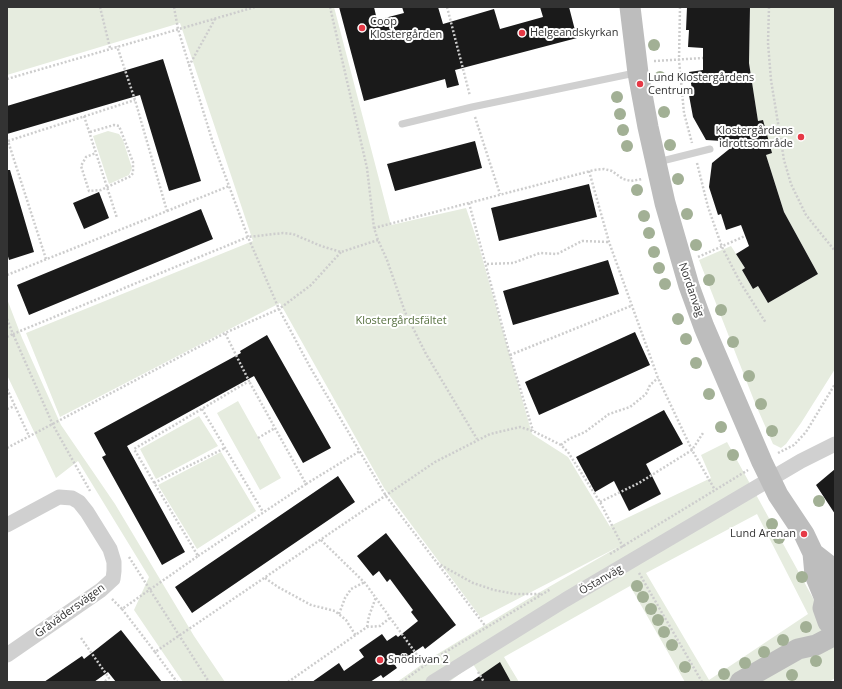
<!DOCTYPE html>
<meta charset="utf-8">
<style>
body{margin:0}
#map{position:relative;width:842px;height:689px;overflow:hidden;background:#fff;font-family:"Open Sans",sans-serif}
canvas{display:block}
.frame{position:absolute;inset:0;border:8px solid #333;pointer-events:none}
</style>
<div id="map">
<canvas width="842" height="689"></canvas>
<div class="frame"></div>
</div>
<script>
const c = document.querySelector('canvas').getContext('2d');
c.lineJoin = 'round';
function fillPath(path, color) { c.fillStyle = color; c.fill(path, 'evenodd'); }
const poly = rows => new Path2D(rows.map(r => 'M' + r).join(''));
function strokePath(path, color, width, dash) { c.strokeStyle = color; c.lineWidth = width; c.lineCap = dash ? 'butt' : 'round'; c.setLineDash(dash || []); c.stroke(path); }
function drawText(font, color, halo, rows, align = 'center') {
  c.font = font + ' "Open Sans",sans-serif'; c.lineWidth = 4; c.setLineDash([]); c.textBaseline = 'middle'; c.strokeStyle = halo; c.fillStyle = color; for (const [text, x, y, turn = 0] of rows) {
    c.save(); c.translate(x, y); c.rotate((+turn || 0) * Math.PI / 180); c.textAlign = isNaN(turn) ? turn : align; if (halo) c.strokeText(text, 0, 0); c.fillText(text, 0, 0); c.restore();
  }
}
const green = poly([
 [7,7,334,7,391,225,466,208,478,243,532,434,568,457,612,530,610,526,711,478,701,455,727,442,835,638,835,678,829,682,685,682,630,586,504,657,519,682,484,682,473,664,449,682,397,682,431,658,528,599,620,546,481,618,384,488,280,303,60,417,26,333,253,241,180,23,7,75],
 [757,514,808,614,709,680,646,573],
 [750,7,835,7,835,369,801,423,786,444,781,448,773,444,755,403,699,260,731,246,745,268,742,270,753,289,758,286,768,303,818,274,784,212,766,155,770,153,763,120,758,121,749,63],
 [108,131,119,134,123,140,132,168,129,175,109,184,93,136],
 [7,299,22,338,61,425,115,504,194,636,225,682,183,682,134,610,149,577,78,461,56,478,7,375],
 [238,401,281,478,260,490,217,413],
 [199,416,218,446,156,479,140,449],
 [221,452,256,511,197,549,158,485]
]);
const building = poly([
 [339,7,374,7,377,20,404,13,402,7,438,7,443,24,494,9,500,29,543,17,540,7,569,7,577,38,455,70,459,85,447,88,445,79,364,101],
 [687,7,750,7,749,63,758,121,763,120,772,153,766,155,784,212,818,274,768,303,758,286,753,289,742,270,745,268,736,254,749,246,741,225,726,230,721,214,718,215,709,187,712,163,738,142,706,140,693,117,688,90,692,89,689,72,703,70,703,48,688,47,689,30,686,30],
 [163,59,201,181,169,191,140,95,7,134,7,106],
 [475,141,482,168,395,191,387,164],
 [7,170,10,170,34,252,9,260,7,253],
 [589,184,597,217,499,241,491,208],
 [99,192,109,218,84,229,73,203],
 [201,209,213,239,29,315,17,285],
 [608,260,619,294,513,325,503,291],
 [635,332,650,365,539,415,525,382],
 [267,335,331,448,303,463,254,376,127,446,185,552,162,565,102,457,106,455,94,433,241,353,240,351],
 [664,410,683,444,646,464,661,494,629,511,614,481,595,492,576,457],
 [835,469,835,514,816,485],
 [338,476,355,502,192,613,175,587],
 [386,533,456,625,425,649,423,646,395,665,397,668,383,678,381,675,370,682,312,682,339,663,344,671,364,657,359,650,382,634,387,641,396,635,398,637,418,621,411,612,413,610,390,579,387,582,379,571,373,576,357,556],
 [121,630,162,682,116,682,108,672,94,682,44,682,82,656,84,659],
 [500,662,511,682,471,682]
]);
const path = poly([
 [100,7,110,48],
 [174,7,178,29,213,143,248,237,279,309,310,367,386,496,486,627],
 [330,7,367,168,374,228,378,240,387,260,405,312,426,354,477,439],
 [447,7,470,96],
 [680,7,679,60,684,113,692,143],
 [769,7,768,43,771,80,784,160,791,184,806,215,835,251],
 [654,61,703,58],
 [189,66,215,19],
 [7,79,255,7],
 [84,116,117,218],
 [475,117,500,194],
 [90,132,114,125,119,126,133,162,133,173,131,176,101,190,89,191,81,166,86,157,96,153],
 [697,163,708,207,722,247,740,282,766,323],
 [589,171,609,242,658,378,692,450,715,490],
 [469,203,510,355,533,431],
 [167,211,229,186],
 [374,228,594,170,604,169,612,171,623,179,631,181,642,179],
 [698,257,745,236],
 [46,259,8,141,135,100],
 [487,264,513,263,540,253,557,254,582,241,609,242],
 [7,275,167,211,135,100,117,46],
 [7,319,13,334,248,237,283,233,293,234,321,246,341,252,378,240],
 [7,337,13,334,53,425,90,491],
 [510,355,631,306],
 [7,389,29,436],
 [7,409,15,406],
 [202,409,263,512],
 [258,438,275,428],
 [561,445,569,439,585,432,609,414,630,407,646,394,650,385,658,378],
 [7,448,225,333,279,309,311,285,341,252],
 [778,453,794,445,806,432,835,384],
 [154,483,225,448],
 [306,484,360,451],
 [600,502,639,483,692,450,703,433],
 [321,540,365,583,425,666],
 [610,554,748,470],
 [198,556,306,484,249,381],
 [129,557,209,682],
 [437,563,473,583,494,590,515,594,541,594],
 [639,573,702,682],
 [265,578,278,587,311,605,335,611,346,620,356,636],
 [112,599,122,609,198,556,134,449,249,381,225,333],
 [122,609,155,652,435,462,490,434,520,427,533,431,561,445,568,452,600,502,624,549],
 [339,614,345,598,351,589,365,582],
 [367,627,369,616,376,597],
 [81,638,109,678,104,682],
 [155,652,177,682],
 [478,672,484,682],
 [288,682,367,627,380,626,391,617],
 [402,682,432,660,551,589]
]);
const lane = poly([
 [402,124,472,107,635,73],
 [658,162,710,149]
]);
const street = poly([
 [7,525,59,497,72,498,79,502,87,512,110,549,114,562,114,571,113,579,101,590,7,655],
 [433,682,565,600,801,461,835,444]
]);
const secondary = poly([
 [630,7,638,73,648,127,665,203,689,286,704,327,762,462,778,495,804,534,813,553,815,575,825,599],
 [813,553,831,567,835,574],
 [835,589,825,599,823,608,828,622,835,629],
 [740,682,798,649,816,645,835,635]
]);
const trees = [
 [654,45],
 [660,77],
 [617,97],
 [664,112],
 [620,114],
 [623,130],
 [670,145],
 [627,146],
 [678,179],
 [637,190],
 [687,214],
 [644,216],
 [649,233],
 [696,245],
 [654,252],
 [659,268],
 [709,280],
 [665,284],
 [721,310],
 [678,319],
 [686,339],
 [733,342],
 [696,363],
 [749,376],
 [709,394],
 [761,404],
 [721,427],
 [772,431],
 [733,455],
 [819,501],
 [772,524],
 [779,538],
 [802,577],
 [637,586],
 [643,597],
 [651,609],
 [658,620],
 [806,627],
 [664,632],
 [783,640],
 [672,645],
 [764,652],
 [816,661],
 [745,663],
 [685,667],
 [724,674],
 [792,675]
];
const markers = [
 [362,28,4,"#e63946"],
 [522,33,4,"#e63946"],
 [640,84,4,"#e63946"],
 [801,137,4,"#e63946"],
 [804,534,4,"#e63946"],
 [380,660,4,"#e63946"]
];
const poiNames = [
 ["Coop",370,22],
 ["Klostergården",370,35],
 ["Helgeandskyrkan",530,33],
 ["Lund Klostergårdens",648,78],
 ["Centrum",648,91],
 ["Klostergårdens",793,131,"right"],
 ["idrottsområde",793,144,"right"],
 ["Lund Arenan",796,534,"right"],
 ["Snödrivan 2",388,660]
];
const streetNames = [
 ["Nordanväg",691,290,71],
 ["Östanväg",601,580,-30],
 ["Gråvädersvägen",70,611,-36]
];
const parkNames = [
 ["Klostergårdsfältet",401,321]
];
fillPath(green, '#e6ecdf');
fillPath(building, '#1a1a1a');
strokePath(path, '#cdcdcd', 2.5, [2, 2]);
strokePath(lane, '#d0d0d0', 7);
strokePath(street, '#d0d0d0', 15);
strokePath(secondary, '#bdbdbd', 21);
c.fillStyle = '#a2b095';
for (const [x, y] of trees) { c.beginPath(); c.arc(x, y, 6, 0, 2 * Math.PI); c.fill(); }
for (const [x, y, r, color] of markers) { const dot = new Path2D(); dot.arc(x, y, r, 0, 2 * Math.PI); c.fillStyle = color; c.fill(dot); strokePath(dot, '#fff', 1.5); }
drawText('11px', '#333', '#fff', poiNames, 'left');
drawText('11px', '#333', '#fff', streetNames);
drawText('11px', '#56703f', '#fff', parkNames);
</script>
